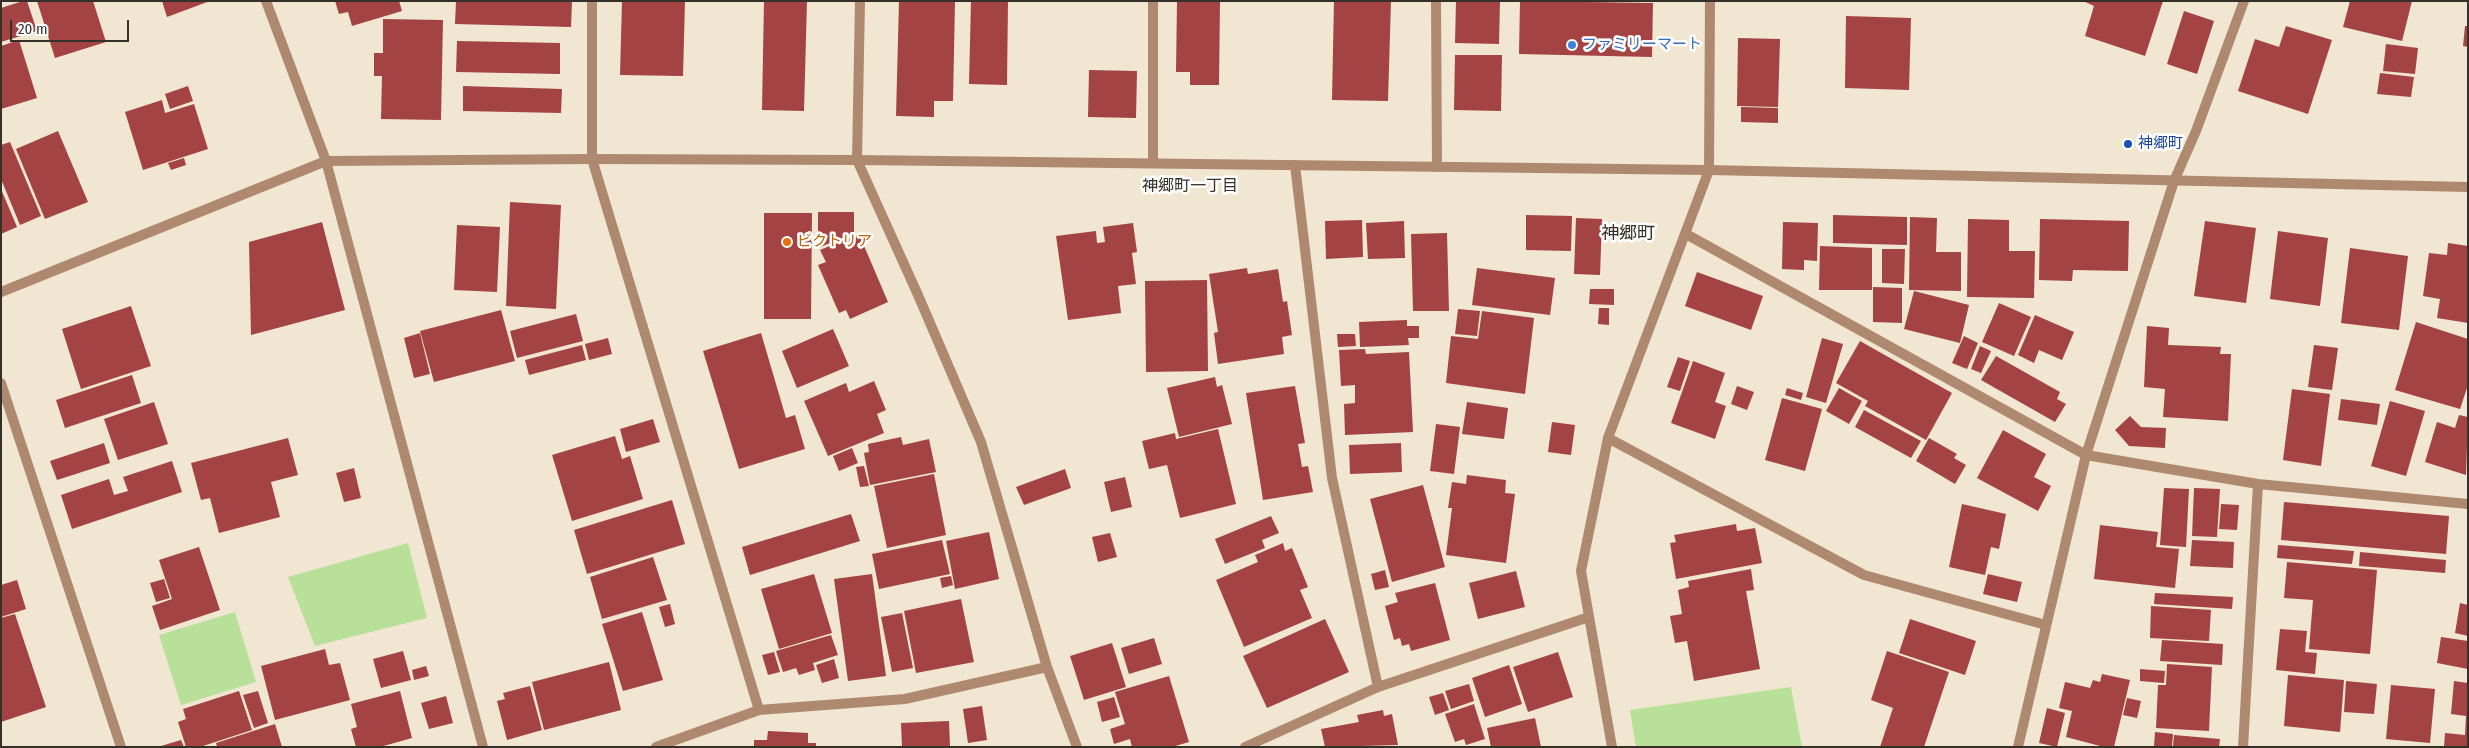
<!DOCTYPE html>
<meta charset="utf-8">
<style>
body{margin:0}
#map{position:relative;width:2469px;height:748px;overflow:hidden;background:#f1e6d1;font-family:"Fira Sans Condensed",sans-serif}
canvas{display:block}
.frame{position:absolute;inset:0;border:2px solid #353128;pointer-events:none}
.scale{position:absolute;left:10px;top:20px;width:119px;height:22px;box-sizing:border-box;border:2px solid #353128;border-top:0;padding-left:6px;font-size:15px;line-height:18px;white-space:nowrap;color:#353128;-webkit-text-stroke:4px #fff;paint-order:stroke}
</style>
<div id="map">
<canvas width="2469" height="748"></canvas>
<div class="frame"></div>
<div class="scale">20 m</div>
</div>
<script>
const c = document.querySelector('canvas').getContext('2d');
c.lineJoin = 'round';
function fillPath(path, color) { c.fillStyle = color; c.fill(path, 'evenodd'); }
const poly = rows => new Path2D(rows.map(r => 'M' + r).join(''));
function strokePath(path, color, width, dash) { c.strokeStyle = color; c.lineWidth = width; c.lineCap = dash ? 'butt' : 'round'; c.setLineDash(dash || []); c.stroke(path); }
function drawText(font, color, halo, rows, align = 'center') {
  c.font = font + ' "Fira Sans Condensed","Noto Sans JP",sans-serif'; c.lineWidth = 5; c.setLineDash([]); c.textBaseline = 'middle'; c.strokeStyle = halo; c.fillStyle = color; for (const [text, x, y, turn = 0] of rows) {
    c.save(); c.translate(x, y); c.rotate((+turn || 0) * Math.PI / 180); c.textAlign = isNaN(turn) ? turn : align; if (halo) c.strokeText(text, 0, 0); c.fillText(text, 0, 0); c.restore();
  }
}
const green = poly([
 [408,543,427,618,315,646,288,577],
 [235,612,256,682,181,705,159,635],
 [1791,687,1802,747,1636,747,1630,710]
]);
const building = poly([
 [23,1,27,1,37,31,1,42,1,8],
 [37,1,93,1,106,42,55,58],
 [162,1,210,1,167,17],
 [335,1,399,1,402,11,352,26,348,12,339,14],
 [456,1,572,1,571,27,455,24],
 [622,1,685,1,683,76,620,75],
 [764,1,807,1,804,111,762,110],
 [899,1,955,1,953,101,934,101,934,117,896,116],
 [971,1,1008,1,1007,85,969,84],
 [1177,1,1220,1,1219,85,1190,85,1190,72,1176,72],
 [1334,1,1391,1,1388,101,1332,100],
 [1456,1,1500,1,1499,44,1455,43],
 [1520,1,1653,3,1652,57,1519,54],
 [2083,1,2163,1,2145,56,2085,36,2094,6],
 [2350,1,2412,1,2402,41,2343,27],
 [2184,11,2214,21,2197,74,2167,64],
 [1846,16,1911,18,1909,90,1845,88],
 [383,19,443,20,441,120,381,119,382,76,374,76,374,53,383,53],
 [2286,26,2332,40,2308,114,2238,91,2255,39,2279,47],
 [2465,26,2468,26,2468,47,2463,46],
 [1738,38,1780,39,1778,107,1737,106],
 [19,40,37,98,1,109,1,46],
 [457,41,560,43,560,74,456,72],
 [2386,44,2418,48,2415,74,2383,71],
 [1455,55,1502,55,1501,111,1454,110],
 [1089,70,1137,71,1136,118,1088,117],
 [2380,73,2414,77,2411,97,2377,94],
 [188,86,193,101,170,109,165,94],
 [463,86,562,89,561,113,463,111],
 [162,100,165,113,194,104,208,149,143,170,125,112],
 [1741,107,1778,108,1778,123,1741,122],
 [58,131,88,202,45,219,16,149],
 [10,142,41,216,20,225,1,179,1,145],
 [184,158,186,165,171,170,168,163],
 [1,189,17,227,1,234],
 [510,202,561,205,556,309,506,306],
 [818,212,854,212,854,233,818,248],
 [764,213,812,213,811,319,764,319],
 [1526,215,1572,216,1571,251,1526,250],
 [1833,215,1907,217,1907,245,1833,243],
 [1910,217,1937,218,1936,252,1961,252,1961,291,1909,290],
 [1576,218,1602,219,1600,275,1574,274],
 [1968,219,2009,220,2009,251,2035,251,2034,298,1967,297],
 [2040,219,2129,221,2128,271,2073,270,2072,281,2039,280],
 [1362,220,1363,257,1326,259,1325,221],
 [1404,221,1405,258,1368,259,1366,223],
 [2205,221,2256,228,2246,303,2194,296],
 [322,222,345,310,251,335,249,242],
 [1783,222,1818,223,1817,261,1804,260,1804,270,1782,269],
 [1133,223,1137,252,1132,253,1136,284,1118,286,1121,313,1068,320,1056,236,1096,231,1097,243,1105,242,1103,227],
 [457,225,500,227,497,292,454,290],
 [2278,231,2328,238,2320,306,2270,299],
 [1447,233,1449,311,1413,311,1411,234],
 [859,234,888,302,850,319,846,310,839,313,818,265,826,262,820,250],
 [2448,243,2468,246,2468,323,2437,318,2440,299,2423,296,2429,253,2447,255],
 [1820,246,1872,248,1872,290,1819,290],
 [2350,248,2408,256,2399,330,2341,323],
 [1882,249,1905,249,1904,284,1882,283],
 [1247,268,1248,274,1278,269,1283,302,1287,301,1292,335,1282,337,1284,354,1218,364,1214,333,1218,332,1209,274],
 [1477,268,1555,278,1550,315,1472,305],
 [1697,272,1763,296,1751,330,1685,306],
 [1207,280,1208,371,1146,372,1145,281],
 [1873,287,1902,288,1902,323,1873,322],
 [1590,289,1614,289,1614,305,1589,304],
 [1914,291,1969,305,1960,343,1904,329],
 [1999,303,2031,317,2014,356,1982,342],
 [131,306,151,366,81,389,62,329],
 [1599,308,1609,308,1609,325,1598,324],
 [1458,309,1480,311,1477,336,1455,334],
 [501,310,515,361,434,382,420,331],
 [1482,311,1534,318,1525,394,1446,383,1451,336,1478,339],
 [576,314,583,341,517,358,510,331],
 [2035,315,2074,332,2062,360,2039,350,2034,363,2018,355],
 [1407,320,1407,326,1419,326,1419,338,1408,338,1409,345,1360,347,1359,322],
 [2416,322,2468,339,2468,385,2460,409,2395,390],
 [2147,326,2169,328,2168,345,2221,347,2220,354,2231,354,2228,421,2163,417,2165,389,2144,387],
 [833,329,849,366,797,388,782,351],
 [420,333,430,374,414,378,404,338],
 [761,333,786,418,795,415,805,449,739,469,703,351],
 [1337,334,1355,334,1356,346,1338,347],
 [1964,336,1978,343,1967,369,1952,363],
 [608,338,612,354,589,360,585,344],
 [1822,338,1843,344,1826,403,1806,397],
 [1860,341,1952,393,1926,440,1865,406,1868,401,1836,383],
 [582,345,586,360,529,375,525,360],
 [2314,345,2338,348,2332,390,2308,387],
 [1980,346,1991,351,1981,373,1971,369],
 [1365,349,1366,354,1409,352,1413,432,1345,435,1344,404,1355,403,1355,385,1341,386,1339,350],
 [1996,356,2060,392,2057,399,2066,404,2055,422,1981,380],
 [1678,357,1690,361,1680,391,1667,387],
 [1693,361,1725,373,1715,402,1726,406,1715,439,1671,423],
 [132,375,141,403,65,428,56,400],
 [1215,377,1217,387,1222,385,1232,424,1179,437,1167,388],
 [874,381,886,410,877,414,884,433,828,456,804,401,846,383,849,392],
 [1295,386,1305,443,1298,444,1302,467,1308,466,1313,492,1263,500,1246,393],
 [1737,386,1754,392,1747,410,1731,404],
 [1787,388,1803,393,1801,400,1785,395],
 [1839,388,1862,401,1849,424,1826,411],
 [2292,389,2330,394,2321,466,2283,460],
 [1782,398,1822,409,1805,471,1765,460],
 [2341,399,2380,404,2377,425,2338,420],
 [2390,401,2425,411,2406,476,2371,466],
 [154,402,168,444,118,460,104,419],
 [1467,402,1508,408,1504,439,1462,434],
 [1864,410,1921,441,1911,458,1855,427],
 [2459,415,2468,417,2466,475,2425,462,2437,422,2455,428],
 [2130,416,2141,427,2166,428,2165,448,2129,446,2115,430],
 [653,419,660,442,626,452,620,429],
 [1552,422,1575,425,1571,455,1548,452],
 [1436,424,1460,427,1454,474,1430,471],
 [1218,429,1236,504,1180,518,1167,465,1149,469,1142,441,1175,433,1176,439],
 [2003,430,2046,454,2034,477,2051,486,2038,511,1977,478],
 [615,436,622,459,630,456,643,499,572,521,552,455],
 [901,437,903,445,929,439,936,472,870,485,864,453,869,452,868,444],
 [288,438,298,475,271,482,280,517,219,533,210,498,201,500,191,463],
 [1929,438,1957,454,1954,458,1966,465,1955,484,1916,461],
 [104,443,110,463,57,480,50,461],
 [1401,443,1402,472,1350,474,1349,445],
 [852,448,858,463,839,471,833,456],
 [172,461,182,492,72,529,61,495,109,479,114,495,128,491,123,477],
 [864,466,869,486,860,487,856,467],
 [354,468,361,498,344,502,336,473],
 [1065,469,1071,488,1024,505,1016,487],
 [934,474,946,535,887,548,874,486],
 [1467,475,1506,480,1505,493,1515,494,1506,563,1446,555,1452,508,1448,508,1452,482,1466,484],
 [1125,477,1132,507,1111,512,1104,482],
 [1423,485,1445,567,1392,582,1370,499],
 [2164,488,2189,489,2186,547,2160,545],
 [2194,488,2220,489,2217,537,2192,536],
 [672,500,685,544,587,574,574,530],
 [2284,502,2449,516,2446,554,2281,540],
 [1962,504,2006,514,1999,549,1991,547,1985,575,1949,567],
 [2221,504,2239,505,2237,530,2219,529],
 [851,514,860,541,750,575,742,547],
 [1271,516,1279,533,1262,540,1265,548,1225,564,1215,539],
 [1736,524,1737,531,1755,528,1762,563,1676,579,1670,543,1676,542,1674,535],
 [2100,525,2158,532,2156,547,2179,549,2175,588,2094,579],
 [989,532,999,579,955,589,946,541],
 [1110,533,1117,557,1098,562,1092,537],
 [942,540,950,574,879,589,872,554],
 [2192,540,2234,542,2233,568,2190,566],
 [1283,543,1285,551,1292,548,1308,587,1300,590,1312,618,1244,647,1216,580,1258,562,1255,555],
 [2278,545,2354,551,2352,564,2277,558],
 [199,547,220,610,160,630,152,606,172,599,159,560],
 [2360,552,2446,560,2445,573,2359,566],
 [653,557,667,600,602,619,590,577],
 [2287,562,2377,570,2370,654,2309,649,2313,600,2284,598],
 [1751,569,1754,590,1746,591,1760,669,1694,681,1687,641,1675,643,1670,616,1682,614,1678,590,1689,587,1688,581],
 [1385,570,1389,587,1375,590,1371,574],
 [1516,571,1525,607,1478,619,1469,583],
 [814,574,832,633,779,649,761,589],
 [872,574,886,676,848,681,834,579],
 [1988,574,2022,582,2017,602,1983,594],
 [951,576,953,585,942,588,940,578],
 [164,579,170,598,156,602,150,583],
 [17,580,26,609,1,617,1,585],
 [1435,583,1450,640,1411,651,1409,644,1402,646,1400,638,1394,640,1385,606,1398,602,1395,593],
 [2155,593,2233,597,2232,609,2154,604],
 [961,599,974,662,916,673,904,611],
 [2460,603,2468,605,2468,636,2455,633],
 [670,604,675,624,665,627,659,607],
 [2151,606,2211,610,2209,641,2150,638],
 [642,612,663,680,623,691,602,624],
 [902,613,913,668,892,672,881,617],
 [15,614,46,707,1,722,1,618],
 [1325,619,1349,672,1267,708,1243,656],
 [1910,619,1976,641,1965,675,1899,653],
 [2280,629,2307,631,2305,652,2317,653,2315,674,2276,670],
 [831,635,838,655,813,663,815,670,799,675,796,668,783,672,776,651],
 [2441,637,2468,641,2468,669,2437,663],
 [1154,638,1162,664,1129,674,1121,648],
 [2162,640,2223,644,2222,665,2160,661],
 [1112,643,1126,687,1084,700,1070,656],
 [325,649,329,665,340,663,350,700,275,720,261,666],
 [403,651,411,680,381,688,373,659],
 [1887,651,1949,672,1924,747,1880,747,1893,708,1871,700],
 [774,652,780,672,768,675,762,655],
 [1558,652,1573,697,1528,712,1513,667],
 [834,659,839,678,822,683,816,665],
 [609,662,621,710,544,730,532,682],
 [2167,664,2212,667,2209,731,2156,728,2158,685,2166,685],
 [1509,665,1522,704,1485,717,1472,678],
 [426,666,429,676,414,680,412,670],
 [2140,669,2165,671,2164,683,2140,681],
 [2102,674,2130,680,2114,747,2104,747,2066,737,2072,711,2059,708,2065,682,2090,688,2093,680,2100,682],
 [2288,675,2344,680,2340,732,2284,726],
 [1169,676,1189,742,1172,747,1132,747,1130,739,1114,744,1110,729,1125,724,1115,692],
 [2346,681,2377,684,2374,714,2344,712],
 [2454,681,2468,683,2468,747,2444,747,2445,733,2465,735,2466,716,2451,714],
 [1469,684,1474,701,1451,709,1445,691],
 [2391,685,2435,689,2430,743,2386,739],
 [530,686,542,730,507,740,497,701,505,699,503,693],
 [239,691,252,730,200,747,186,747,178,722,186,719,183,709],
 [258,691,268,723,254,728,243,695],
 [400,691,412,738,380,747,356,747,351,729,357,727,351,704],
 [1443,693,1449,710,1435,715,1429,697],
 [446,696,453,723,429,729,421,703],
 [1114,697,1120,717,1102,722,1097,702],
 [2127,698,2141,701,2137,718,2123,715],
 [1474,704,1485,739,1466,745,1464,739,1455,742,1445,714],
 [982,706,987,740,968,743,963,709],
 [2047,708,2065,713,2057,747,2039,743],
 [1383,710,1384,716,1392,714,1398,745,1325,747,1321,729,1359,722,1357,715],
 [1535,718,1541,747,1491,747,1487,728],
 [949,721,950,747,902,747,901,723],
 [275,724,282,747,217,747,216,743],
 [768,731,808,733,808,743,816,743,816,747,754,747,754,740,767,740],
 [2155,732,2173,734,2172,747,2154,747],
 [2174,735,2220,739,2219,747,2173,747],
 [181,740,184,747,161,747,161,746]
]);
const service = poly([
 [1686,234,2086,455],
 [1608,438,1864,575,2046,625]
]);
const minor = poly([
 [266,1,326,161,483,747],
 [592,1,592,159,759,710],
 [860,1,857,160,918,295,981,442,1047,667,1077,747],
 [1153,1,1153,163],
 [1436,1,1437,167],
 [1295,165,1332,478,1378,687],
 [1,383,121,747],
 [2086,455,2258,484,2468,504],
 [656,747,759,710,905,699,1047,667],
 [1245,747,1378,687,1589,617],
 [1612,747,1581,571,1608,438,1709,170,1710,1],
 [2018,747,2086,455,2174,181,2196,131,2244,1],
 [2243,747,2258,484]
]);
const tertiary = poly([
 [1,292,326,161,592,159,857,160,1709,170,2468,187]
]);
const markers = [
 [1572,45,5,"#3f7fe0"],
 [2128,144,5,"#1a4fb4"],
 [787,242,5,"#e8710a"]
];
const shopNames = [
 ["ファミリーマート",1582,45]
];
const transitNames = [
 ["神郷町",2138,144]
];
const foodNames = [
 ["ビクトリア",797,242]
];
const neighbourhoodNames = [
 ["神郷町一丁目",1190,187]
];
const quarterNames = [
 ["神郷町",1628,234]
];
fillPath(green, '#b8e099');
fillPath(building, '#a34343');
strokePath(service, '#ae8970', 10);
strokePath(minor, '#ae8970', 10);
strokePath(tertiary, '#ae8970', 10);
for (const [x, y, r, color] of markers) { const dot = new Path2D(); dot.arc(x, y, r, 0, 2 * Math.PI); c.fillStyle = color; c.fill(dot); strokePath(dot, '#fff', 2); }
drawText('15px', '#366cbe', '#fff', shopNames, 'left');
drawText('15px', '#164399', '#fff', transitNames, 'left');
drawText('15px', '#c56008', '#fff', foodNames, 'left');
drawText('16px', '#353128', '#fff', neighbourhoodNames);
drawText('18px', '#353128', '#fff', quarterNames);
</script>
